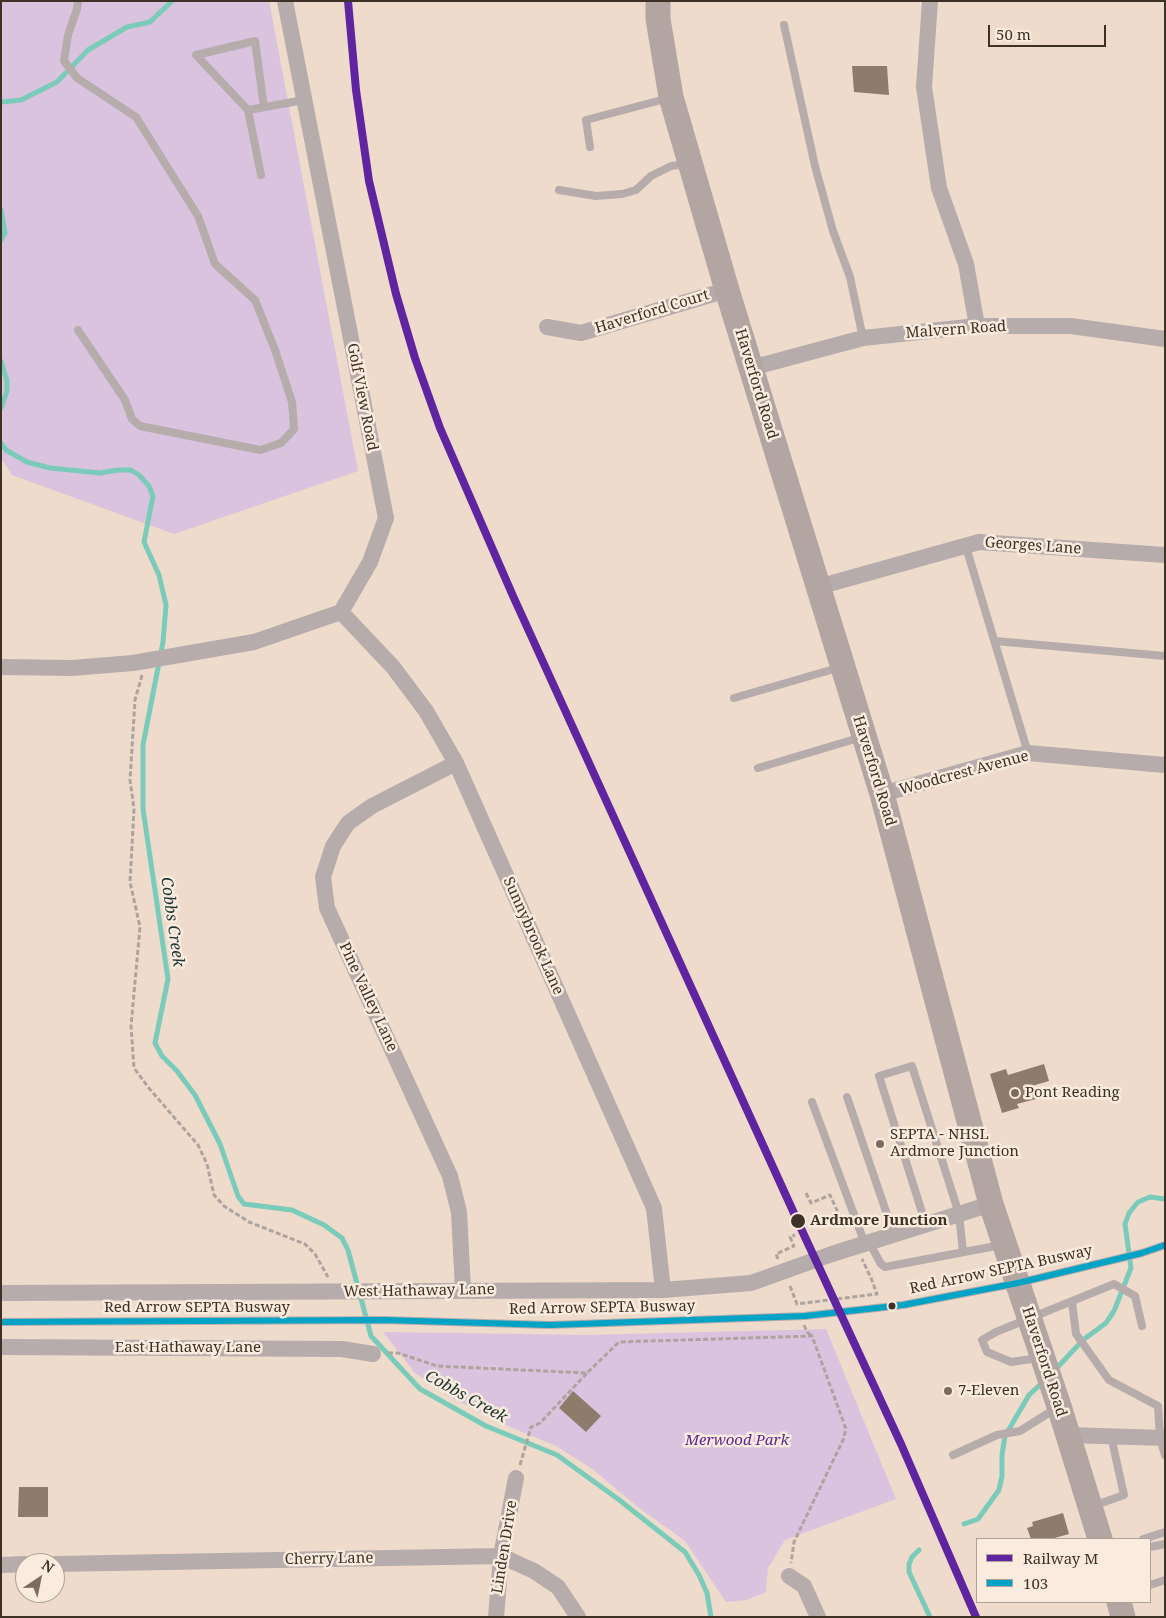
<!DOCTYPE html>
<style>
body{margin:0}
#map{position:relative;width:1166px;height:1618px;overflow:hidden;background:#eedbcb;font-family:"Noto Serif",serif}
canvas{display:block}
.frame{position:absolute;inset:0;border:2px solid #3e3125;pointer-events:none}
.legend{position:absolute;left:976px;top:1538px;width:175px;height:65px;box-sizing:border-box;background:#faebdf;border:1px solid #afa195;margin:0;padding:6px 9px;list-style:none;font-size:15px;color:#3e3125}
.legend li{display:flex;align-items:center;gap:10px;height:25px}
.legend b{width:25px;border:1px solid #afa195}
.north{position:absolute;left:15px;top:1553px;width:50px;height:50px;box-sizing:border-box;background:#faebdf;border:1px solid #afa195;border-radius:50%;rotate:34deg;font-size:14px;font-weight:700;line-height:20px;text-align:center;color:#3e3125}
.north::after{content:'';display:block;margin:auto;width:18px;height:22px;background:#7c6c5f;clip-path:polygon(50% 0,100% 100%,50% 72%,0 100%)}
.scale{position:absolute;left:988px;top:25px;width:118px;height:22px;box-sizing:border-box;border:2px solid #3e3125;border-top:0;padding-left:6px;font-size:15px;line-height:18px;white-space:nowrap;color:#3e3125;-webkit-text-stroke:4px #faebdf;paint-order:stroke}
</style>
<div id="map">
<canvas width="1166" height="1618"></canvas>
<div class="frame"></div>
<ul class="legend">
<li><b style="height:6px;background:#5f249f"></b>Railway M</li>
<li><b style="height:6px;background:#03a3c6"></b>103</li>
</ul>
<div class="north">N</div>
<div class="scale">50 m</div>
</div>
<script>
const c = document.querySelector('canvas').getContext('2d');
c.lineJoin = 'round';
function fillPath(path, color) { c.fillStyle = color; c.fill(path, 'evenodd'); }
const poly = rows => new Path2D(rows.map(r => 'M' + r).join(''));
function strokePath(path, color, width, dash) { c.strokeStyle = color; c.lineWidth = width; c.lineCap = dash ? 'butt' : 'round'; c.setLineDash(dash || []); c.stroke(path); }
function drawText(font, color, halo, rows, align = 'center') {
  c.font = font + ' "Noto Serif",serif'; c.lineWidth = 5; c.setLineDash([]); c.textBaseline = 'middle'; c.strokeStyle = halo; c.fillStyle = color; for (const [text, x, y, turn = 0] of rows) {
    c.save(); c.translate(x, y); c.rotate((+turn || 0) * Math.PI / 180); c.textAlign = isNaN(turn) ? turn : align; if (halo) c.strokeText(text, 0, 0); c.fillText(text, 0, 0); c.restore();
  }
}
const green = poly([
 [1,1,269,1,358,471,174,534,12,475,1,458],
 [826,1329,896,1499,785,1540,768,1568,766,1592,747,1600,726,1602,685,1541,638,1507,591,1468,556,1446,508,1426,448,1396,415,1373,383,1332,588,1335]
]);
const stream = poly([
 [1,102,21,100,57,82,88,50,127,27,150,22,172,1],
 [1,210,5,233,1,240],
 [1,361,7,381,7,391,1,408],
 [1,443,6,450,27,462,50,468,100,473,118,470,131,470,139,475,149,486,153,496,144,542,159,575,166,605,163,642,143,745,143,809,168,979,155,1043,162,1056,177,1071,195,1095,220,1144,238,1196,244,1204,292,1210,324,1225,342,1238,348,1250,371,1336,420,1389,486,1426,557,1455,618,1499,685,1552,699,1575,707,1593,711,1617],
 [1054,1371,1083,1340,1106,1323,1114,1311,1131,1268,1125,1224,1129,1213,1138,1202,1150,1197,1165,1199],
 [964,1524,978,1519,999,1490,1002,1476,1002,1455,1005,1436,1029,1395,1043,1382],
 [919,1550,912,1557,909,1564,909,1572,930,1617]
]);
const building = poly([
 [852,66,887,66,889,95,854,92],
 [1044,1064,1049,1081,1032,1086,1036,1099,1017,1104,1019,1108,1002,1113,990,1074,1006,1069,1008,1075],
 [573,1391,601,1416,586,1432,559,1408],
 [19,1487,48,1487,48,1517,18,1517],
 [1063,1513,1069,1534,1051,1539,1031,1539,1027,1528,1033,1526,1032,1522]
]);
const path = poly([
 [142,675,135,700,130,780,134,809,130,882,140,927,131,1026,134,1068,148,1087,198,1145,207,1164,214,1195,224,1206,249,1222,305,1244,315,1254,328,1277],
 [806,1193,811,1203,830,1195,845,1228],
 [778,1259,776,1254,794,1246,790,1237,795,1235],
 [790,1286,797,1304,877,1294,871,1278,862,1259],
 [804,1325,807,1332,812,1336],
 [388,1353,398,1353,437,1366,587,1373,619,1342,812,1336,846,1429,843,1440,794,1542,791,1563],
 [520,1465,531,1427,540,1423,587,1373]
]);
const lane = poly([
 [78,1,77,9,68,35,64,61,77,78,136,117,198,216,215,264,255,300,275,350,292,402,294,429,281,443,260,450,140,426,132,419,125,400,78,330],
 [784,25,815,166,833,231,850,277,863,338],
 [248,110,196,55,255,41,264,107],
 [590,147,586,120,669,98],
 [261,175,248,110,304,100],
 [559,190,596,196,622,194,636,190,651,176,671,166,686,164],
 [966,547,1028,753],
 [995,641,1165,656],
 [734,698,841,667],
 [758,768,862,737],
 [847,1097,894,1235],
 [812,1102,865,1244],
 [926,1225,879,1076,912,1066,959,1214,963,1252],
 [869,1242,881,1264,885,1267,1001,1245],
 [1072,1302,1076,1334,1109,1380,1158,1406,1160,1438,1165,1455],
 [1,1322,384,1320,550,1325,805,1316,903,1305,1018,1283,1142,1253,1165,1245],
 [1038,1358,1011,1362,987,1352,982,1340,996,1332,1114,1284,1135,1296,1142,1326],
 [953,1455,997,1435,1020,1431,1055,1409],
 [1093,1506,1124,1495,1111,1436],
 [1143,1539,1165,1532],
 [1150,1547,1165,1544],
 [1150,1585,1165,1580]
]);
const street = poly([
 [930,1,924,87,939,188,966,264,977,326],
 [547,327,581,333,727,290],
 [751,368,863,338,977,326,1071,326,1165,339],
 [818,587,979,542,1165,555],
 [341,612,393,667,426,711,456,763,654,1208,663,1290],
 [1,667,72,668,133,663,254,642,341,612,370,562,386,518,285,1],
 [456,763,372,806,348,823,333,846,323,877,327,908,450,1176,459,1212,463,1290],
 [882,794,1028,753,1165,765],
 [1,1293,663,1290,751,1283,832,1254,991,1204],
 [1,1347,342,1349,373,1354],
 [1067,1435,1165,1438],
 [55,1564,501,1556,534,1571,558,1587,578,1617],
 [1,1565,25,1564],
 [789,1576,804,1586,818,1617],
 [496,1617,501,1556,516,1478]
]);
const primary = poly([
 [658,1,658,19,671,97,727,290,882,794,991,1204,1059,1406,1100,1539],
 [1119,1602,1123,1617]
]);
const bus1 = poly([
 [1,1322,384,1320,550,1325,805,1316,903,1305,1018,1283,1142,1253,1165,1245]
]);
const rail1 = poly([
 [348,1,356,90,369,181,396,294,415,358,440,428,513,596,798,1222,901,1444,976,1617]
]);
const markers = [
 [1015,1093,5,"#7c6c5f"],
 [880,1144,5,"#7c6c5f"],
 [798,1221,8,"#3e3125"],
 [892,1306,4.5,"#3e3125"],
 [948,1391,5,"#7c6c5f"]
];
const streetNames = [
 ["Haverford Court",652,312,-17],
 ["Malvern Road",956,330,-4],
 ["Haverford Road",756,384,73],
 ["Golf View Road",362,397,79],
 ["Georges Lane",1033,546,4],
 ["Haverford Road",874,771,73],
 ["Woodcrest Avenue",964,773,-15],
 ["Sunnybrook Lane",533,936,66],
 ["Pine Valley Lane",368,997,65],
 ["Red Arrow SEPTA Busway",1001,1270,-12],
 ["West Hathaway Lane",419,1291,-1],
 ["Red Arrow SEPTA Busway",197,1308],
 ["Red Arrow SEPTA Busway",602,1308,-1],
 ["East Hathaway Lane",188,1348],
 ["Haverford Road",1044,1362,72],
 ["Linden Drive",505,1547,-81],
 ["Cherry Lane",329,1559,-1]
];
const poiNames = [
 ["Pont Reading",1025,1093],
 ["SEPTA - NHSL",890,1135],
 ["Ardmore Junction",890,1152],
 ["7-Eleven",958,1391]
];
const stopNames = [
 ["Ardmore Junction",810,1221]
];
const parkNames = [
 ["Merwood Park",737,1441]
];
const waterNames = [
 ["Cobbs Creek",172,922,82],
 ["Cobbs Creek",466,1397,29]
];
fillPath(green, '#d9c3de');
strokePath(stream, '#7bcbba', 5);
fillPath(building, '#8d7c6b');
strokePath(path, '#ada4a0', 3, [5, 2.5]);
strokePath(lane, '#b6acac', 8);
strokePath(street, '#b6acac', 16);
strokePath(primary, '#b2a5a2', 25);
strokePath(bus1, '#03a3c6', 6);
strokePath(rail1, '#5f249f', 8);
for (const [x, y, r, color] of markers) { const dot = new Path2D(); dot.arc(x, y, r, 0, 2 * Math.PI); c.fillStyle = color; c.fill(dot); strokePath(dot, '#faebdf', 2); }
drawText('15px', '#3e3125', '#faebdf', streetNames);
drawText('15px', '#3e3125', '#faebdf', poiNames, 'left');
drawText('bold 15px', '#3e3125', '#faebdf', stopNames, 'left');
drawText('italic 15px', '#5e2794', '#faebdf', parkNames);
drawText('italic 16px', '#1b3531', '#faebdf', waterNames);
</script>
